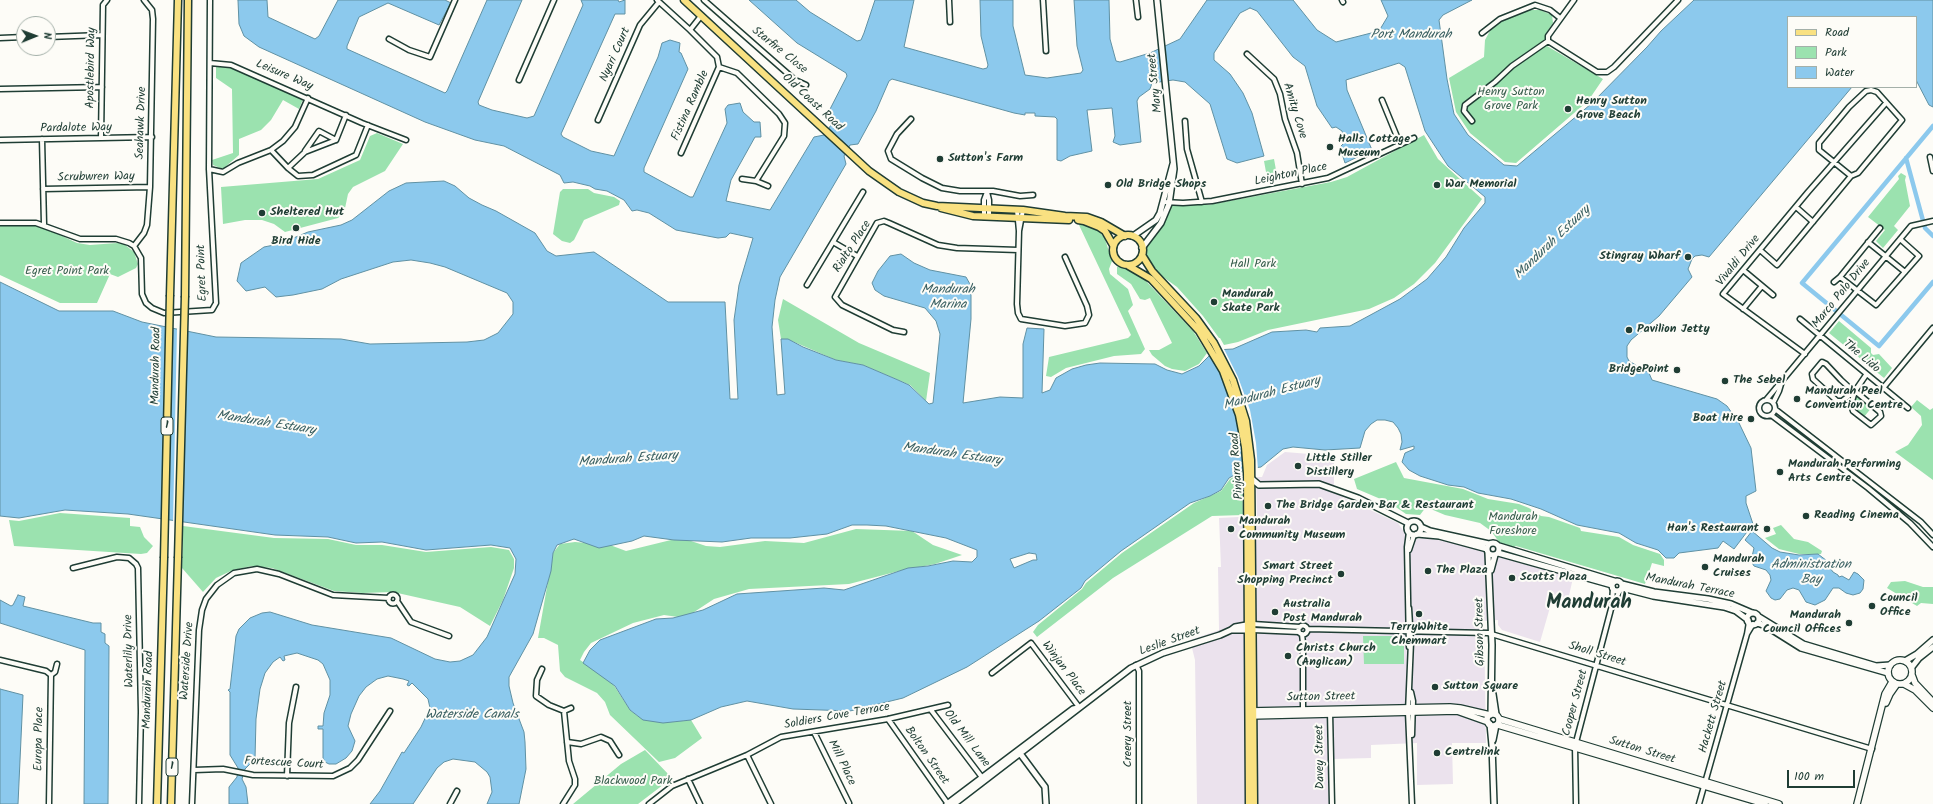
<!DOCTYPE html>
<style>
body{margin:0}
#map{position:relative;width:1933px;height:804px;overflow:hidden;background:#fdfcf7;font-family:Kalam,sans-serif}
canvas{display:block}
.legend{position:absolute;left:1787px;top:16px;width:130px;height:72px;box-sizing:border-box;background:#fdfcf7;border:1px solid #a4b0a9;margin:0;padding:5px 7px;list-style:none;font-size:12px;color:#1f3d34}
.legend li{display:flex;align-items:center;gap:8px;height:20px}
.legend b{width:20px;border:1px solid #a4b0a9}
.north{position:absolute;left:16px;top:16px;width:40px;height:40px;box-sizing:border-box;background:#fdfcf7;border:1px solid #a4b0a9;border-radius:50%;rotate:89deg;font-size:11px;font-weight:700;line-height:16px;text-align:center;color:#1f3d34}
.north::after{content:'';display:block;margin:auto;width:14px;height:18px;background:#1f3d34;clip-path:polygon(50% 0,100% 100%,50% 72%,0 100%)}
.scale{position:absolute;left:1787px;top:770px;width:68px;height:18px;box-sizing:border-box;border:2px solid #1f3d34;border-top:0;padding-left:5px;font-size:12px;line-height:14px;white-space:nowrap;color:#1f3d34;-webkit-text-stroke:3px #fdfcf7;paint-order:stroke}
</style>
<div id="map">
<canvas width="1933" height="804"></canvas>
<ul class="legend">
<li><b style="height:5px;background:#f9e181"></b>Road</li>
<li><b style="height:11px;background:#9be2af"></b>Park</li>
<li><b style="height:11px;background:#8cc9ed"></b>Water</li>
</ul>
<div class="north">N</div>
<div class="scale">100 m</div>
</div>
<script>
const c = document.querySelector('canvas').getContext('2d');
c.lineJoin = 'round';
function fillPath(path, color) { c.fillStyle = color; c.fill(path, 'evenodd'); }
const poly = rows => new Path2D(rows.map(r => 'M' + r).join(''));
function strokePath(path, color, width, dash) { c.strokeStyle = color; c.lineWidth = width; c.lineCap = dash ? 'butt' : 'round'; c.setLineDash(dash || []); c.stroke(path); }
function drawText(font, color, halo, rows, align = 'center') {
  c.font = font + ' Kalam,sans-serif'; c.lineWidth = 4; c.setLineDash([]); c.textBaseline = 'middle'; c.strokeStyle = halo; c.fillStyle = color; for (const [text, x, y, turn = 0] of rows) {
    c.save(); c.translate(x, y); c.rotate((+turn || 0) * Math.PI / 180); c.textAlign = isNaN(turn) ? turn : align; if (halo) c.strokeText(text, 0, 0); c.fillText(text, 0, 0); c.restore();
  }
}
const built = poly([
 [1285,452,1334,456,1334,493,1398,523,1406,535,1410,537,1415,539,1428,538,1484,549,1489,557,1499,557,1573,578,1568,600,1553,597,1540,642,1502,630,1498,625,1498,620,1484,621,1486,743,1452,743,1453,784,1417,785,1417,743,1371,745,1371,758,1333,759,1334,804,1197,804,1195,660,1190,640,1219,630,1218,567,1221,567,1219,518,1257,516,1256,477,1262,477,1267,465]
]);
const green = poly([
 [1530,10,1540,10,1552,15,1553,23,1545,35,1547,46,1603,79,1588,101,1516,163,1505,162,1470,133,1456,112,1449,78,1484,57,1485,40,1492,27,1504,19],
 [216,66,229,67,303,99,299,109,283,100,271,120,261,130,239,139,239,155,224,168,220,168,213,165,212,160,233,153,232,89,216,78],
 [377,133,403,144,385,171,353,187,348,194,344,213,338,218,285,232,274,224,262,220,245,220,223,224,221,187,318,179,360,160,370,136],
 [1424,135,1438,159,1482,199,1435,263,1414,284,1394,298,1369,309,1268,330,1238,342,1224,345,1220,338,1219,338,1203,316,1177,287,1159,274,1146,255,1146,246,1164,223,1171,205,1208,205,1331,182,1347,177],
 [1274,159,1278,181,1268,183,1264,161],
 [1901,173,1906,176,1905,180,1910,206,1894,226,1898,230,1883,248,1876,241,1885,230,1868,217,1899,179,1898,176],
 [563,189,588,189,594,193,614,197,620,201,619,205,584,220,574,240,570,243,562,241,553,234,560,192],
 [1088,224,1100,232,1105,239,1112,261,1109,269,1110,274,1128,289,1133,305,1128,311,1145,349,1141,354,1114,356,1066,368,1051,377,1046,376,1049,357,1128,338,1131,335,1079,225],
 [0,225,31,225,43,227,77,243,90,245,117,243,124,244,134,252,138,264,136,268,118,277,110,274,97,303,60,303,0,275],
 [1121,266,1144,279,1193,331,1207,353,1199,364,1185,371,1172,369,1165,366,1152,355,1149,350,1159,350,1172,343,1150,298,1145,300,1140,299,1131,284,1117,274,1117,267],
 [783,299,859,343,930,373,926,401,910,385,898,380,863,365,836,360,787,339,781,339,778,320],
 [1839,321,1871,348,1871,353,1873,355,1879,354,1892,368,1884,378,1829,333],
 [1855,395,1872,407,1864,417,1853,407],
 [1917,400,1930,410,1933,408,1933,480,1895,452,1908,445,1922,425,1921,416,1911,407],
 [1396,462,1404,478,1463,489,1488,499,1519,504,1529,508,1541,516,1549,517,1580,528,1581,531,1619,537,1633,545,1660,554,1664,560,1664,566,1652,563,1645,584,1516,546,1509,549,1502,546,1491,531,1480,523,1445,515,1426,507,1420,515,1406,514,1390,503,1357,489,1354,479],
 [1242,472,1243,515,1212,516,1113,578,1037,637,1033,632,1038,625,1082,589,1086,583,1122,553,1194,503,1221,491,1230,479],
 [60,513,130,518,130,526,140,527,144,537,153,546,147,553,141,554,14,546,9,520,19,521],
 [1781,525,1794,539,1808,542,1822,551,1821,554,1799,554,1779,549,1765,538,1776,534,1773,528],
 [183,526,274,538,328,539,356,545,382,545,426,552,491,547,509,550,514,559,514,568,503,600,490,626,460,607,393,592,363,593,334,591,272,568,252,566,233,570,216,578,203,592,182,568],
 [856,529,912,531,933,545,962,555,935,564,899,571,849,584,749,589,714,599,685,618,664,615,633,623,591,643,584,652,580,660,611,681,630,710,639,717,669,722,691,720,702,738,675,758,659,762,610,715,605,702,597,693,565,677,560,671,558,645,544,638,538,638,553,553,560,544,575,542,610,545,626,551,671,540,688,540,706,546,720,547,765,541,804,543],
 [1905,581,1923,587,1933,587,1933,604,1921,603,1917,606,1887,588,1891,582],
 [1363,636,1404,636,1404,664,1364,664],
 [645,750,672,778,638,804,573,804,621,764]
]);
const water = poly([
 [238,0,267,0,268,17,315,39,319,36,338,0,445,0,451,3,439,25,388,3,359,17,347,46,347,49,445,93,447,91,487,0,522,0,478,102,479,105,492,110,527,118,534,116,583,5,581,0,618,0,619,2,625,0,625,14,615,14,561,134,563,137,591,151,614,156,658,57,662,43,670,40,680,43,679,52,681,53,688,69,644,168,644,172,690,197,693,197,727,123,725,109,728,105,740,103,743,112,754,122,760,122,761,137,755,137,731,180,726,201,770,210,814,137,824,135,831,125,828,113,847,76,846,73,797,43,749,0,796,0,810,12,857,41,861,40,864,33,875,0,914,0,904,47,983,69,987,68,988,65,981,36,980,0,1013,0,1013,26,1025,75,1047,78,1081,73,1083,70,1077,46,1074,0,1109,0,1110,39,1116,61,1120,62,1150,53,1180,39,1207,0,1293,0,1317,30,1336,42,1379,31,1388,16,1381,0,1472,0,1443,15,1439,20,1447,79,1454,114,1468,135,1504,165,1517,166,1591,104,1647,47,1661,31,1694,0,1933,0,1933,107,1929,105,1916,80,1916,17,1788,17,1788,87,1852,87,1709,257,1702,255,1695,256,1692,259,1688,269,1692,277,1659,316,1631,340,1627,346,1627,357,1629,361,1649,373,1652,380,1717,399,1727,406,1739,423,1751,448,1756,491,1746,496,1746,503,1753,524,1734,549,1723,541,1718,548,1679,553,1674,558,1666,558,1658,550,1636,543,1619,533,1577,525,1541,509,1511,499,1478,493,1464,487,1448,485,1420,476,1409,470,1402,462,1405,453,1414,449,1414,446,1400,450,1402,442,1401,434,1398,428,1393,422,1385,420,1377,420,1371,424,1365,431,1360,448,1325,450,1293,447,1283,449,1261,467,1246,469,1229,478,1221,490,1210,496,1190,503,1121,551,1085,581,1081,588,1039,621,967,667,903,698,850,711,793,709,747,701,721,707,691,720,663,723,643,720,630,710,615,686,583,663,590,650,600,640,656,619,673,618,703,610,737,594,824,588,844,590,908,568,928,566,953,561,972,562,977,557,977,550,946,538,886,526,867,525,852,525,827,534,790,538,751,538,722,542,674,540,644,536,632,541,599,548,574,539,557,545,553,553,551,571,533,634,509,677,509,686,513,703,524,732,525,742,526,769,519,804,487,804,492,792,490,777,487,772,475,762,453,759,444,762,437,768,413,804,370,804,380,791,402,752,404,753,421,727,430,708,428,699,412,683,409,686,407,685,409,681,403,679,388,676,377,679,366,687,359,696,351,714,348,726,355,741,352,751,346,758,336,764,329,764,325,762,323,758,323,729,318,729,318,726,323,726,324,713,330,695,330,680,323,664,318,660,297,653,284,656,285,660,283,661,280,657,273,662,265,673,260,689,256,719,255,759,245,769,242,779,246,787,248,804,229,804,229,787,237,777,238,768,230,755,230,692,228,690,230,689,236,636,239,629,250,618,262,613,270,612,312,625,391,638,435,659,450,662,460,661,473,655,487,637,515,574,516,559,510,548,491,545,426,550,382,542,356,543,328,537,275,535,128,514,65,510,19,518,0,516,0,282,59,311,113,311,142,322,216,337,341,339,370,344,467,342,484,340,498,333,513,314,513,302,507,293,445,267,430,263,411,260,393,262,341,279,322,289,293,295,276,297,265,287,246,291,237,281,241,263,264,247,279,244,308,232,341,225,352,220,389,191,406,183,444,181,455,186,469,198,482,205,496,211,535,233,547,251,556,256,594,252,668,302,725,302,730,399,738,399,734,320,739,285,753,238,730,233,726,237,718,238,676,230,649,213,637,210,632,211,624,200,607,191,595,189,590,186,573,182,564,183,560,175,504,146,475,140,425,122,259,47,244,36,239,24,238,0],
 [1250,8,1257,11,1293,57,1305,66,1317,106,1332,128,1336,127,1342,131,1345,142,1340,147,1345,163,1372,150,1347,90,1346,80,1399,63,1405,67,1425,131,1448,166,1485,197,1485,203,1464,228,1446,257,1427,279,1400,299,1350,326,1320,328,1317,332,1306,330,1272,332,1233,349,1215,350,1199,366,1182,374,1167,370,1155,364,1100,363,1086,365,1072,369,1056,378,1050,390,1042,393,1044,329,1027,328,1023,344,1023,398,1000,397,963,403,971,319,971,286,966,277,930,270,914,263,901,254,890,256,878,271,872,283,875,290,884,296,925,308,936,321,940,334,933,403,929,404,909,385,898,380,863,365,836,360,803,347,788,339,781,339,785,394,777,395,772,327,775,300,780,277,846,164,844,156,850,145,858,144,876,111,889,81,892,79,1014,113,1025,115,1025,113,1035,113,1035,116,1055,117,1057,119,1057,160,1061,161,1070,156,1092,151,1087,110,1112,108,1115,136,1113,142,1120,145,1141,142,1137,101,1139,97,1150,89,1152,83,1173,80,1185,82,1210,104,1227,159,1237,163,1264,156,1252,113,1243,93,1230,74,1214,60,1214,53,1240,13,1250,8],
 [1029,553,1036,554,1037,560,1033,560,1014,568,1010,559,1029,553],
 [1752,531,1772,548,1780,552,1799,555,1818,554,1831,564,1830,568,1833,572,1838,575,1839,577,1842,576,1849,580,1854,572,1858,574,1864,580,1863,589,1860,593,1853,595,1846,593,1839,588,1833,588,1825,600,1815,605,1806,602,1799,590,1793,588,1787,590,1780,599,1775,600,1771,598,1766,591,1771,580,1770,575,1766,570,1754,566,1751,561,1754,548,1745,540,1752,531],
 [18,595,25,597,23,606,93,623,101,623,101,632,105,634,105,643,109,646,108,804,84,804,85,650,0,623,0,600,11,606,13,605,18,595],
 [0,689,23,695,18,804,0,804,0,689]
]);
const pier = poly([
 [177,328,185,329,181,525,173,523],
 [1223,347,1238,377,1250,410,1256,443,1258,470,1244,473,1240,429,1234,408,1222,375,1210,353,1217,348]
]);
const canal = poly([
 [1933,126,1802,283,1879,346,1933,282],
 [1906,158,1925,228,1933,236]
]);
const minor = poly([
 [657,0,690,30],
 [704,0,795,80,806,85],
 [949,0,950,22],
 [1043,0,1046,51],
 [1136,0,1138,17],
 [1342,0,1343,2],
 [1482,33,1500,19,1535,5,1550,10,1560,18],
 [48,37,102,35],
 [0,38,24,37],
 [389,39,409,50,430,57,455,0],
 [1548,41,1597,72,1607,72,1614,67,1678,0],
 [1548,41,1548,36,1574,0],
 [1247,54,1274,79,1280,94,1285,119,1297,153,1302,184],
 [210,63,231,65,362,123,406,140],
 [719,67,737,73,779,114,785,123,784,136,756,181,742,179],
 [519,80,554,0],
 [0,89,102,87],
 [1871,90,1877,92,1902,120,1858,173,1851,176,1819,150,1819,143,1849,107,1866,91,1871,90],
 [1382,100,1400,144],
 [911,119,897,134,888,151,891,159,922,178,942,188,960,191,993,191,1020,196,1033,195],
 [598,120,640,25,659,2],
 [1185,121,1187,149,1202,202],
 [1472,121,1464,111,1465,105,1495,82,1512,66,1548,41],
 [101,138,103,5,107,0],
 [42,139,44,224],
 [0,140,152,137],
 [271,150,288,168,305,152,336,140,346,115],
 [305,151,319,131,336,140],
 [681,153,719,67,717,57,690,30,701,16],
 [1930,157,1933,171],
 [288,168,298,176,313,175,356,155,368,125],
 [209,169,223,172,238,163,271,150,283,141,295,127,308,98],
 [756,181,768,186],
 [43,189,150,187],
 [987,192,989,200,989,217],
 [1164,202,1183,203,1212,201,1328,178,1414,138],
 [1796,207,1813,222],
 [1017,210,1019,231,1017,304,1018,313,1021,319,1065,326,1085,323,1089,315,1087,306,1065,257],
 [984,217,984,200,987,192],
 [0,223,36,223,80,239,116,239,129,243,134,246,141,258,142,294,146,303,152,308,164,313,212,310,216,303,209,169,210,0],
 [1019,231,1023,210],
 [833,242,857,256],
 [1868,242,1905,272],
 [134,246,144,233,147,225,150,187,153,19,152,10,144,0],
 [1760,250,1777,265,1851,176],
 [1743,270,1773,295],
 [1840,277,1880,228],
 [1834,282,1840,277,1876,305,1919,256,1900,239],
 [807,285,863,192],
 [1743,309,1762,286],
 [1800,319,1908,408],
 [904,332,893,330,842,305,835,297,877,223,884,221,889,223,938,245,957,248,1018,250],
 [1805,354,1723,294,1808,192,1886,103],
 [1883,388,1933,328],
 [1855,391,1842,401,1837,401,1813,379,1812,374,1822,362,1826,364,1841,380,1852,390,1855,391,1880,412,1881,416,1871,425,1853,411,1851,405,1855,391,1866,375],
 [1766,400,1911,226,1933,221],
 '1759 408a8 8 0 1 1 16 0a8 8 0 1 1-16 0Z',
 [1773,403,1779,391,1782,381],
 [1775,409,1921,522,1933,535],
 [1771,415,1868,488,1910,523,1933,547],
 [1409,532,1407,547,1409,647],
 [1409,550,1414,535],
 [73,568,117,557,129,558,136,564,138,568,141,712,139,804],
 '388.5 599a4.5 4.5 0 1 1 9 0a4.5 4.5 0 1 1-9 0Z',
 [397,601,411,622,449,636],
 [1612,603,1613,588],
 [1409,608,1411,642,1408,712,1412,804],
 [1253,624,1300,627],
 '1298.5 630a4.5 4.5 0 1 1 9 0a4.5 4.5 0 1 1-9 0Z',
 [1308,629,1488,633,1872,749],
 [1253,630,1299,632],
 [1302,634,1303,643,1303,712],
 [1747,634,1753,624],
 [0,660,46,671,51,675,49,804],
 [1136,665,1139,671,1139,804],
 [542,669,537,680,536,696,549,705,564,711,569,761,575,779,575,785,563,804],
 [992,673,1031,643,1079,707],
 [51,675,55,672,57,664],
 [1411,692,1413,701,1412,735],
 [931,710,984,780],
 [564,711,571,708],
 [1330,712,1332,804],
 [888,719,948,804],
 [814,732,849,803],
 [567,742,581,744,601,737,610,741,619,755],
 [747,755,771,804],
 [194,770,223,769,253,775,333,776,350,768,358,760,390,711],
 [287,776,289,723,296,687],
 [688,779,700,804],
 [192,804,199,630,202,610,206,599,217,585,234,573,257,569,279,574,333,595,389,598],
 [450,804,457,791],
 [649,804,672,786,747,755,781,737,888,719,948,705],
 [1576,804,1575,746,1611,609,1620,590],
 [1699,804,1747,634,1749,622]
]);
const tertiary = poly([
 [1133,236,1156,220,1160,213,1173,164],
 [1142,248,1161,223,1169,204,1174,169,1157,0],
 [1252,479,1259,485,1319,484,1358,498,1408,523],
 '1407 528a7 7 0 1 1 14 0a7 7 0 1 1-14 0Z',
 [1421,527,1430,531,1489,544],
 [1417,534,1439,536,1487,549],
 '1487 549a6 6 0 1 1 12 0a6 6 0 1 1-12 0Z',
 [1499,546,1614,581],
 [1488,553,1492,645,1491,714],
 [1498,553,1612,585],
 [1491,570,1495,555],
 '1612 586a5 5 0 1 1 10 0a5 5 0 1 1-10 0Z',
 [1622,584,1654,592,1708,599,1731,604,1752,613],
 [1622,588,1653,596,1724,607,1736,611,1748,620],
 '1747 619a6 6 0 1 1 12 0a6 6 0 1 1-12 0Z',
 [1759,617,1803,644,1866,663,1876,666,1890,665],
 [1757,623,1766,626,1801,648,1888,673],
 [1231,630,1250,630],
 [1905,661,1917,654,1933,640],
 [1912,667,1919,658,1933,647],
 [1493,694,1496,714],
 [1490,724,1492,745,1494,804],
 [1493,740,1496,725],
 [1019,752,1045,787,1046,804],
 [947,804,1073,709,1078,708],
 [954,804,1131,668,1163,653,1220,635,1231,630,1235,627,1252,624]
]);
const secondary = poly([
 '1888 672a12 12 0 1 1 24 0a12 12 0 1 1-24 0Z',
 [1912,675,1915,683,1933,702],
 [1904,684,1915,690,1933,708],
 [1886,703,1890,694,1897,684],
 [1249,711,1450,707,1460,708,1490,715],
 '1487 720a6 6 0 1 1 12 0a6 6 0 1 1-12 0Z',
 [1250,716,1457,711,1488,722],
 [1499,719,1779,804],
 [1498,725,1765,804],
 [1857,804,1885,694,1892,682]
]);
const primary = poly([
 [684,0,869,171,899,192,923,203,937,206,1023,210,1065,216,1087,217,1101,222,1125,236],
 [941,208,973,216,1069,220],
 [1078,220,1084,221,1099,227,1105,231,1113,245],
 '1113 250a15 15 0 1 1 30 0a15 15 0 1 1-30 0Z',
 [1142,255,1152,271,1196,318,1214,343,1233,380,1246,421,1251,460,1254,804],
 [1127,265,1151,279,1199,331,1223,371,1239,415,1245,447,1247,473,1249,804]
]);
const trunk = poly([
 [170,295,178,0],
 [185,296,188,0],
 [157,804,164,558],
 [171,804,178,558]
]);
const trunkBridge = poly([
 [164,558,170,295],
 [178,558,185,296]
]);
const markers = [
 [1568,109,4,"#1f3d34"],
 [1330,147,4,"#1f3d34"],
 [940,159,4,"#1f3d34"],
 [1108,185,4,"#1f3d34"],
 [1437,185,4,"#1f3d34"],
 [262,213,4,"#1f3d34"],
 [296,228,4,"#1f3d34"],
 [1688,257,4,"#1f3d34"],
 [1214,302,4,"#1f3d34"],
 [1629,330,4,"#1f3d34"],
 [1677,370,4,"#1f3d34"],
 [1725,381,4,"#1f3d34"],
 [1797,399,4,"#1f3d34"],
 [1751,419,4,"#1f3d34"],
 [1298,466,4,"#1f3d34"],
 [1780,472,4,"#1f3d34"],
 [1268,506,4,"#1f3d34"],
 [1806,516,4,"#1f3d34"],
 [1231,529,4,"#1f3d34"],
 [1767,529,4,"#1f3d34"],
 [1705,567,4,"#1f3d34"],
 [1428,571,4,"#1f3d34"],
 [1341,574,4,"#1f3d34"],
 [1512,578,4,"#1f3d34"],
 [1872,606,4,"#1f3d34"],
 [1275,612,4,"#1f3d34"],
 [1419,614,4,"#1f3d34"],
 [1849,623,4,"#1f3d34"],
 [1288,656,4,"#1f3d34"],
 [1435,687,4,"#1f3d34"],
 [1437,753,4,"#1f3d34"]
];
const shields = [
 [167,426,12],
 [172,767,12]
];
const shieldNames = [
 ["1",167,426],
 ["1",172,767]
];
const streetNames = [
 ["Starfire Close",779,51,39],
 ["Nyari Court",616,55,-66],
 ["Apostlebird Way",92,68,-89],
 ["Leisure Way",284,76,23],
 ["Mary Street",1156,83,-96],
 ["Old Coast Road",812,103,43],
 ["Fistina Ramble",691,106,-66],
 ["Amity Cove",1294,111,73],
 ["Seahawk Drive",142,123,-88],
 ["Pardalote Way",76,129,-1],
 ["Leighton Place",1291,175,-12],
 ["Scrubwren Way",96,178,-1],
 ["Rialto Place",853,247,-57],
 ["Vivaldi Drive",1739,261,-51],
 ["Egret Point",203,273,-92],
 ["Marco Polo Drive",1842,294,-51],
 ["The Lido",1861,357,40],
 ["Mandurah Road",157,366,-89],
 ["Pinjarra Road",1238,466,-94],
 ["Mandurah Terrace",1690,587,11],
 ["Gibson Street",1481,632,-91],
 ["Leslie Street",1170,642,-20],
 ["Waterlily Drive",130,651,-91],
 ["Sholl Street",1597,655,17],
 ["Waterside Drive",188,661,-86],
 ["Winjan Place",1063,669,53],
 ["Mandurah Road",149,690,-88],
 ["Sutton Street",1321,698,-1],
 ["Cooper Street",1576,703,-75],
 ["Soldiers Cove Terrace",837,717,-10],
 ["Hackett Street",1714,717,-74],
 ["Creery Street",1129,734,-90],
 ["Europa Place",40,739,-89],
 ["Old Mill Lane",966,739,53],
 ["Sutton Street",1642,751,17],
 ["Bolton Street",926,756,55],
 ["Davey Street",1321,757,-91],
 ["Mill Place",841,763,64],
 ["Fortescue Court",284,764,3]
];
const parkNames = [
 ["Henry Sutton",1511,93],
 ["Grove Park",1511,107],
 ["Hall Park",1253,265],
 ["Egret Point Park",67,272],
 ["Mandurah",1513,518],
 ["Foreshore",1513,532],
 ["Blackwood Park",633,782]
];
const poiNames = [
 ["Henry Sutton",1576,102],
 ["Grove Beach",1576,116],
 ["Halls Cottage",1338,140],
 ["Museum",1338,154],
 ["Sutton's Farm",948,159],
 ["Old Bridge Shops",1116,185],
 ["War Memorial",1445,185],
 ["Sheltered Hut",270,213],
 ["Bird Hide",296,242,"center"],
 ["Stingray Wharf",1680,257,"right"],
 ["Mandurah",1222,295],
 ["Skate Park",1222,309],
 ["Pavilion Jetty",1637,330],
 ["BridgePoint",1669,370,"right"],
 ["The Sebel",1733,381],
 ["Mandurah Peel",1805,392],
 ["Convention Centre",1805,406],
 ["Boat Hire",1743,419,"right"],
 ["Little Stiller",1306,459],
 ["Distillery",1306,473],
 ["Mandurah Performing",1788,465],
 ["Arts Centre",1788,479],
 ["The Bridge Garden Bar & Restaurant",1276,506],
 ["Reading Cinema",1814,516],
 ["Mandurah",1239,522],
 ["Community Museum",1239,536],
 ["Han's Restaurant",1759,529,"right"],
 ["Mandurah",1713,560],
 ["Cruises",1713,574],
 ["Smart Street",1333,567,"right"],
 ["Shopping Precinct",1333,581,"right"],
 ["The Plaza",1436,571],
 ["Scotts Plaza",1520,578],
 ["Council",1880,599],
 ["Office",1880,613],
 ["Australia",1283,605],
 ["Post Mandurah",1283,619],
 ["Mandurah",1841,616,"right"],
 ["Council Offices",1841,630,"right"],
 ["TerryWhite",1419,628,"center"],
 ["Chemmart",1419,642,"center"],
 ["Christs Church",1296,649],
 ["(Anglican)",1296,663],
 ["Sutton Square",1443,687],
 ["Centrelink",1445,753]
];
const waterNames = [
 ["Port Mandurah",1411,36],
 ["Mandurah Estuary",1553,243,-44],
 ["Mandurah",948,291],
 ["Marina",948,306],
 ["Mandurah Estuary",1272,394,-15],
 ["Mandurah Estuary",266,424,9],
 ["Mandurah Estuary",952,455,8],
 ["Mandurah Estuary",628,460,-4],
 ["Administration",1811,566],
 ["Bay",1811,581],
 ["Waterside Canals",472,716]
];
const townNames = [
 ["Mandurah",1589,605]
];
fillPath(built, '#ebe2ed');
fillPath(green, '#9be2af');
fillPath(water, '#8cc9ed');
strokePath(water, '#6091a3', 1);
fillPath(pier, '#fdfcf7');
strokePath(canal, '#8cc9ed', 4.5);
strokePath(minor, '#1f3d34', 7);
strokePath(tertiary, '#1f3d34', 8);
strokePath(secondary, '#1f3d34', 8);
strokePath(primary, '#1f3d34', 9);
strokePath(trunk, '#1f3d34', 9);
strokePath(minor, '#fdfcf7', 4);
strokePath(tertiary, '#fdfcf7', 5);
strokePath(secondary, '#fdfcf7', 5.5);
strokePath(primary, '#f9e181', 6);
strokePath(trunk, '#f9e181', 6);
strokePath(trunkBridge, '#1f3d34', 9, []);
strokePath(trunkBridge, '#f9e181', 6);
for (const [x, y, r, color] of markers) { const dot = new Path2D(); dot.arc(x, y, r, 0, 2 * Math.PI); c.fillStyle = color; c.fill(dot); strokePath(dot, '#fdfcf7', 1.5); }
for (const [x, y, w] of shields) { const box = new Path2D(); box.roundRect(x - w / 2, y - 9, w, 18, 3); c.fillStyle = '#fdfcf7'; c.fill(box); strokePath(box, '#1f3d34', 1); }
drawText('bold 11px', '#1f3d34', null, shieldNames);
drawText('12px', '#1f3d34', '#fdfcf7', streetNames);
drawText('12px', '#385e4d', '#fdfcf7', parkNames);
drawText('bold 12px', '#1f3d34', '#fdfcf7', poiNames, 'left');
drawText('italic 13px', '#3a6062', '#fdfcf7', waterNames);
drawText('bold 20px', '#1f3d34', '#fdfcf7', townNames);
</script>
